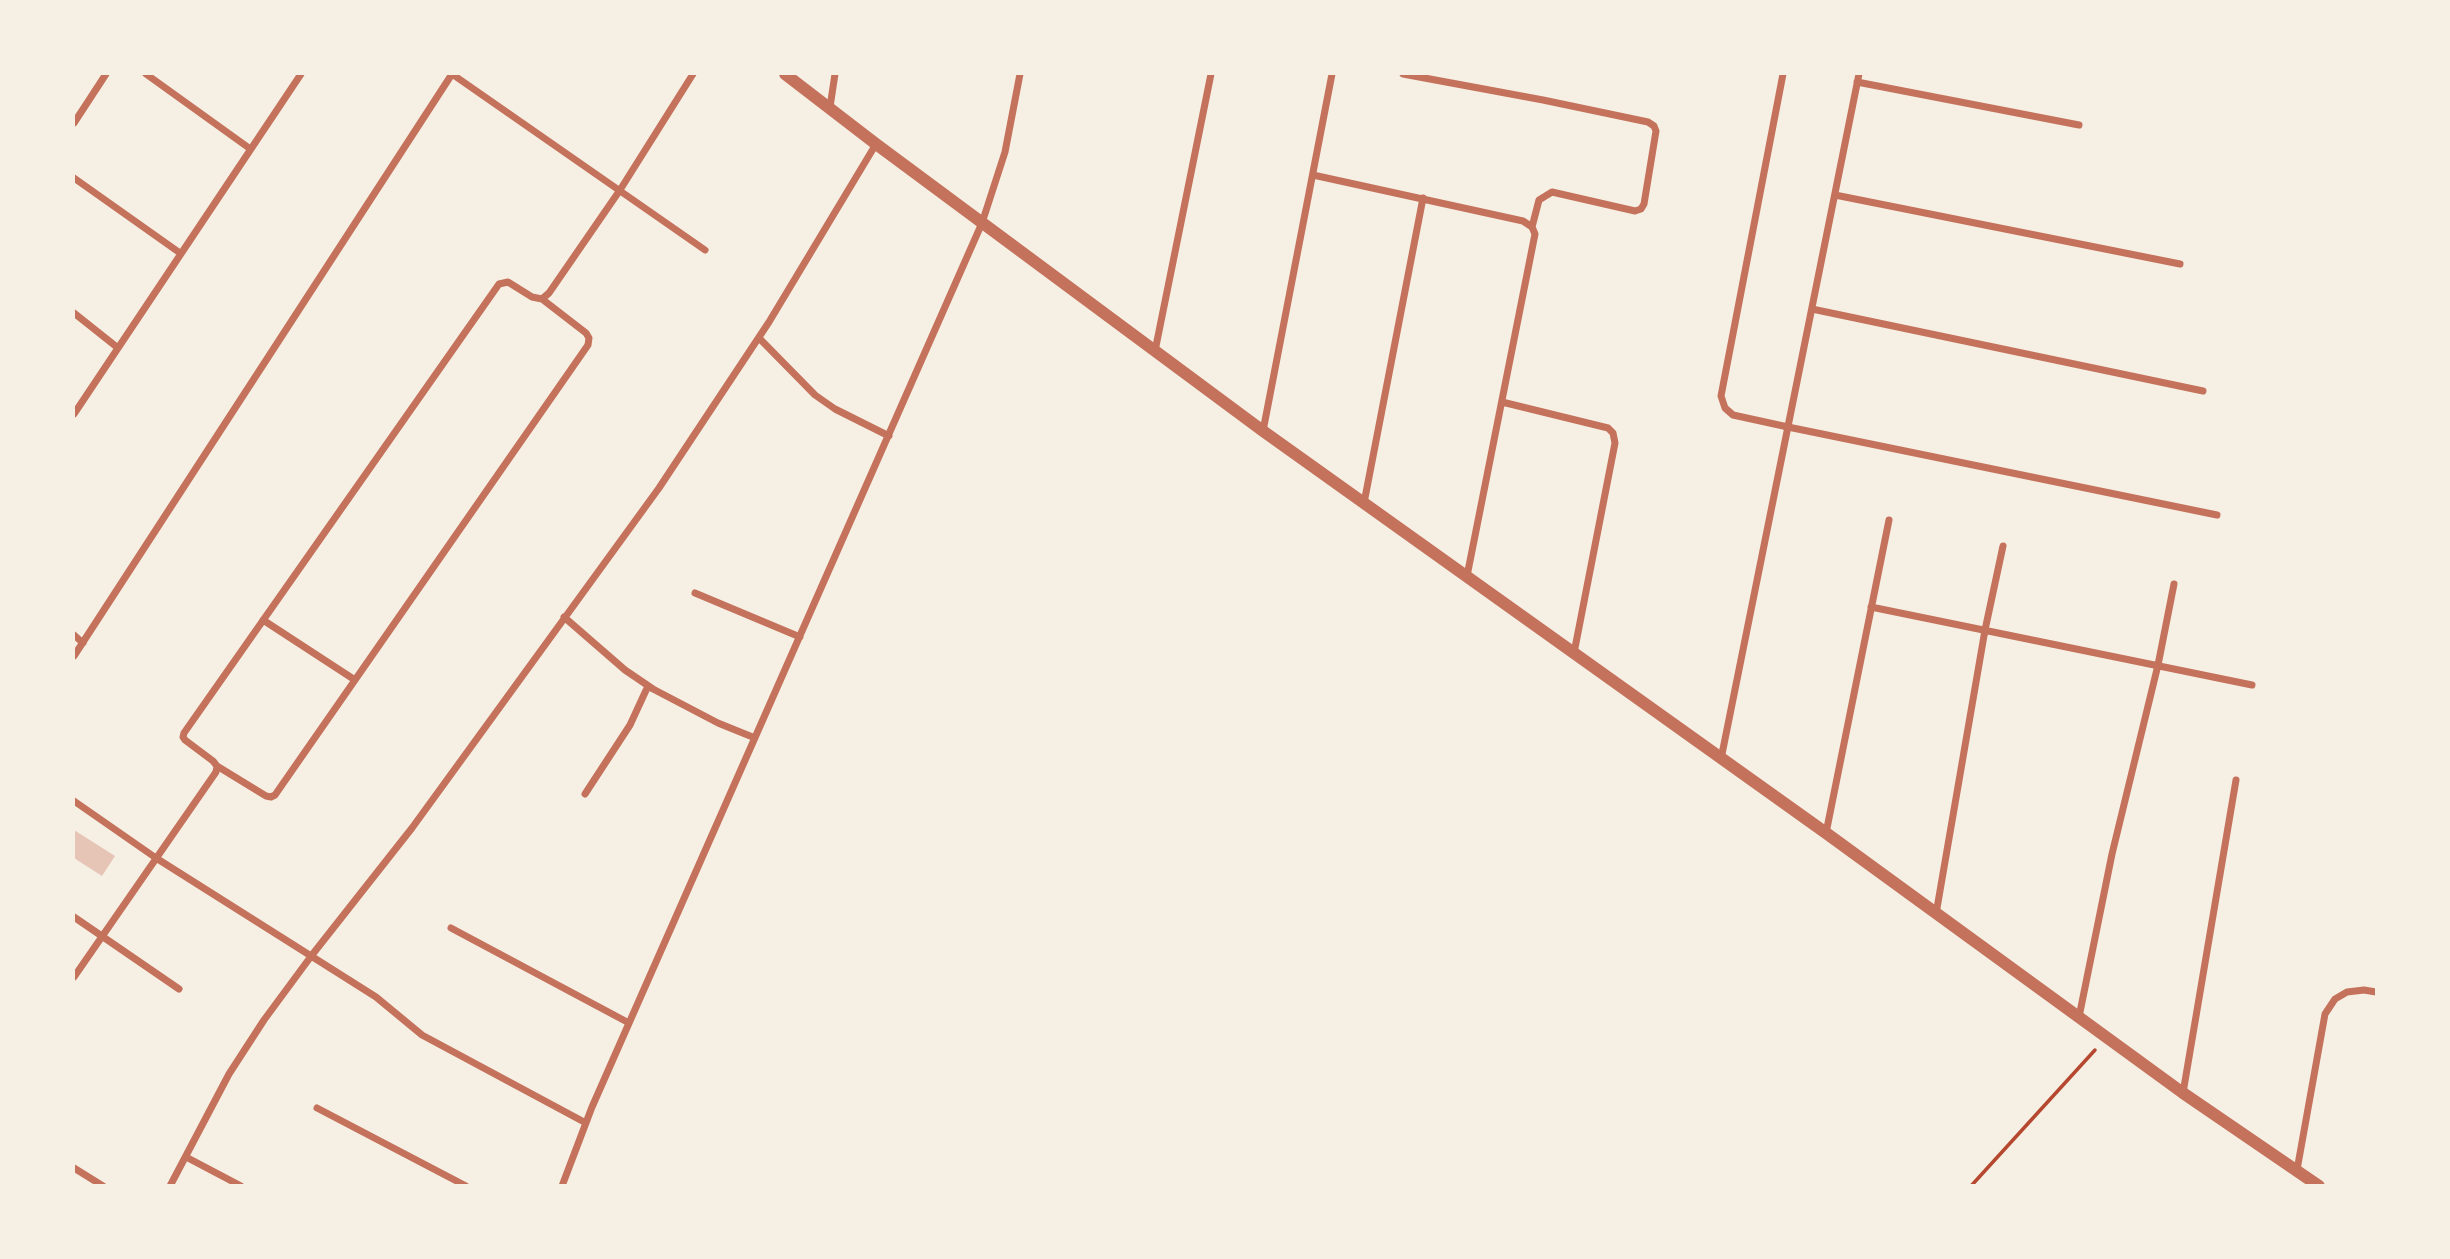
<!DOCTYPE html>
<style>
body{margin:0}
#map{position:relative;width:2450px;height:1259px;overflow:hidden;background:#f6efe4;font-family:Quicksand,sans-serif}
canvas{display:block}
.frame{position:absolute;inset:0;border:75px solid #f6efe4;pointer-events:none}
</style>
<div id="map">
<canvas width="2450" height="1259"></canvas>
<div class="frame"></div>
</div>
<script>
const c = document.querySelector('canvas').getContext('2d');
c.lineJoin = 'round';
function fillPath(path, color) { c.fillStyle = color; c.fill(path, 'evenodd'); }
const poly = rows => new Path2D(rows.map(r => 'M' + r).join(''));
function strokePath(path, color, width, dash) { c.strokeStyle = color; c.lineWidth = width; c.lineCap = dash ? 'butt' : 'round'; c.setLineDash(dash || []); c.stroke(path); }
const building = poly([
 [74,830,115,856,102,876,74,858]
]);
const path = poly([
 [1971,1186,2095,1050]
]);
const minor = poly([
 [146,74,249,148],
 [452,74,705,250],
 [1403,74,1543,100,1648,122,1654,126,1656,131,1644,204,1641,209,1635,211,1552,192,1539,200,1532,227],
 [1783,74,1721,396,1725,408,1733,415,1788,427,2217,515],
 [1857,82,2079,125],
 [830,107,835,74],
 [74,123,106,74],
 [1313,175,1523,221,1532,227,1535,234,1467,576],
 [74,178,180,253],
 [1835,195,2180,264],
 [1812,309,2203,391],
 [74,313,118,348],
 [759,338,815,395,835,409,889,436],
 [1155,351,1211,74],
 [1502,402,1608,428,1613,433,1615,443,1574,653],
 [74,414,301,74],
 [1263,431,1332,74],
 [1364,503,1423,198],
 [695,593,800,637],
 [1871,607,2252,685],
 [564,617,625,670,653,689,718,723,755,738],
 [263,620,355,680],
 [74,635,83,643],
 [74,656,452,74],
 [1721,759,1859,74],
 [217,766,266,796,271,797,275,795,588,345,589,338,586,333,542,299],
 [585,794,630,725,648,686],
 [74,801,156,858,376,997,422,1035,586,1123],
 [1826,833,1889,520],
 [1936,914,1985,630,2003,546],
 [74,917,179,989],
 [451,928,629,1023],
 [74,977,216,772,217,766,213,761,185,740,183,737,184,733,499,284,508,282,532,297,542,299,549,293,620,190,693,74],
 [2079,1017,2112,854,2158,665,2174,584],
 [2183,1093,2236,780],
 [317,1108,466,1186],
 [186,1157,241,1186],
 [74,1168,103,1186],
 [2297,1170,2325,1014,2335,999,2347,992,2364,990,2376,992],
 [170,1186,229,1074,264,1020,312,955,412,828,659,488,769,322,876,144],
 [562,1186,592,1107,982,223,1005,152,1020,74]
]);
const tertiary = poly([
 [785,74,876,144,1263,431,1826,833,2183,1093,2319,1186]
]);
fillPath(building, '#e6c5b7');
strokePath(path, '#b5482f', 3.5);
strokePath(minor, '#c5725c', 7);
strokePath(tertiary, '#c5725c', 12);
</script>
